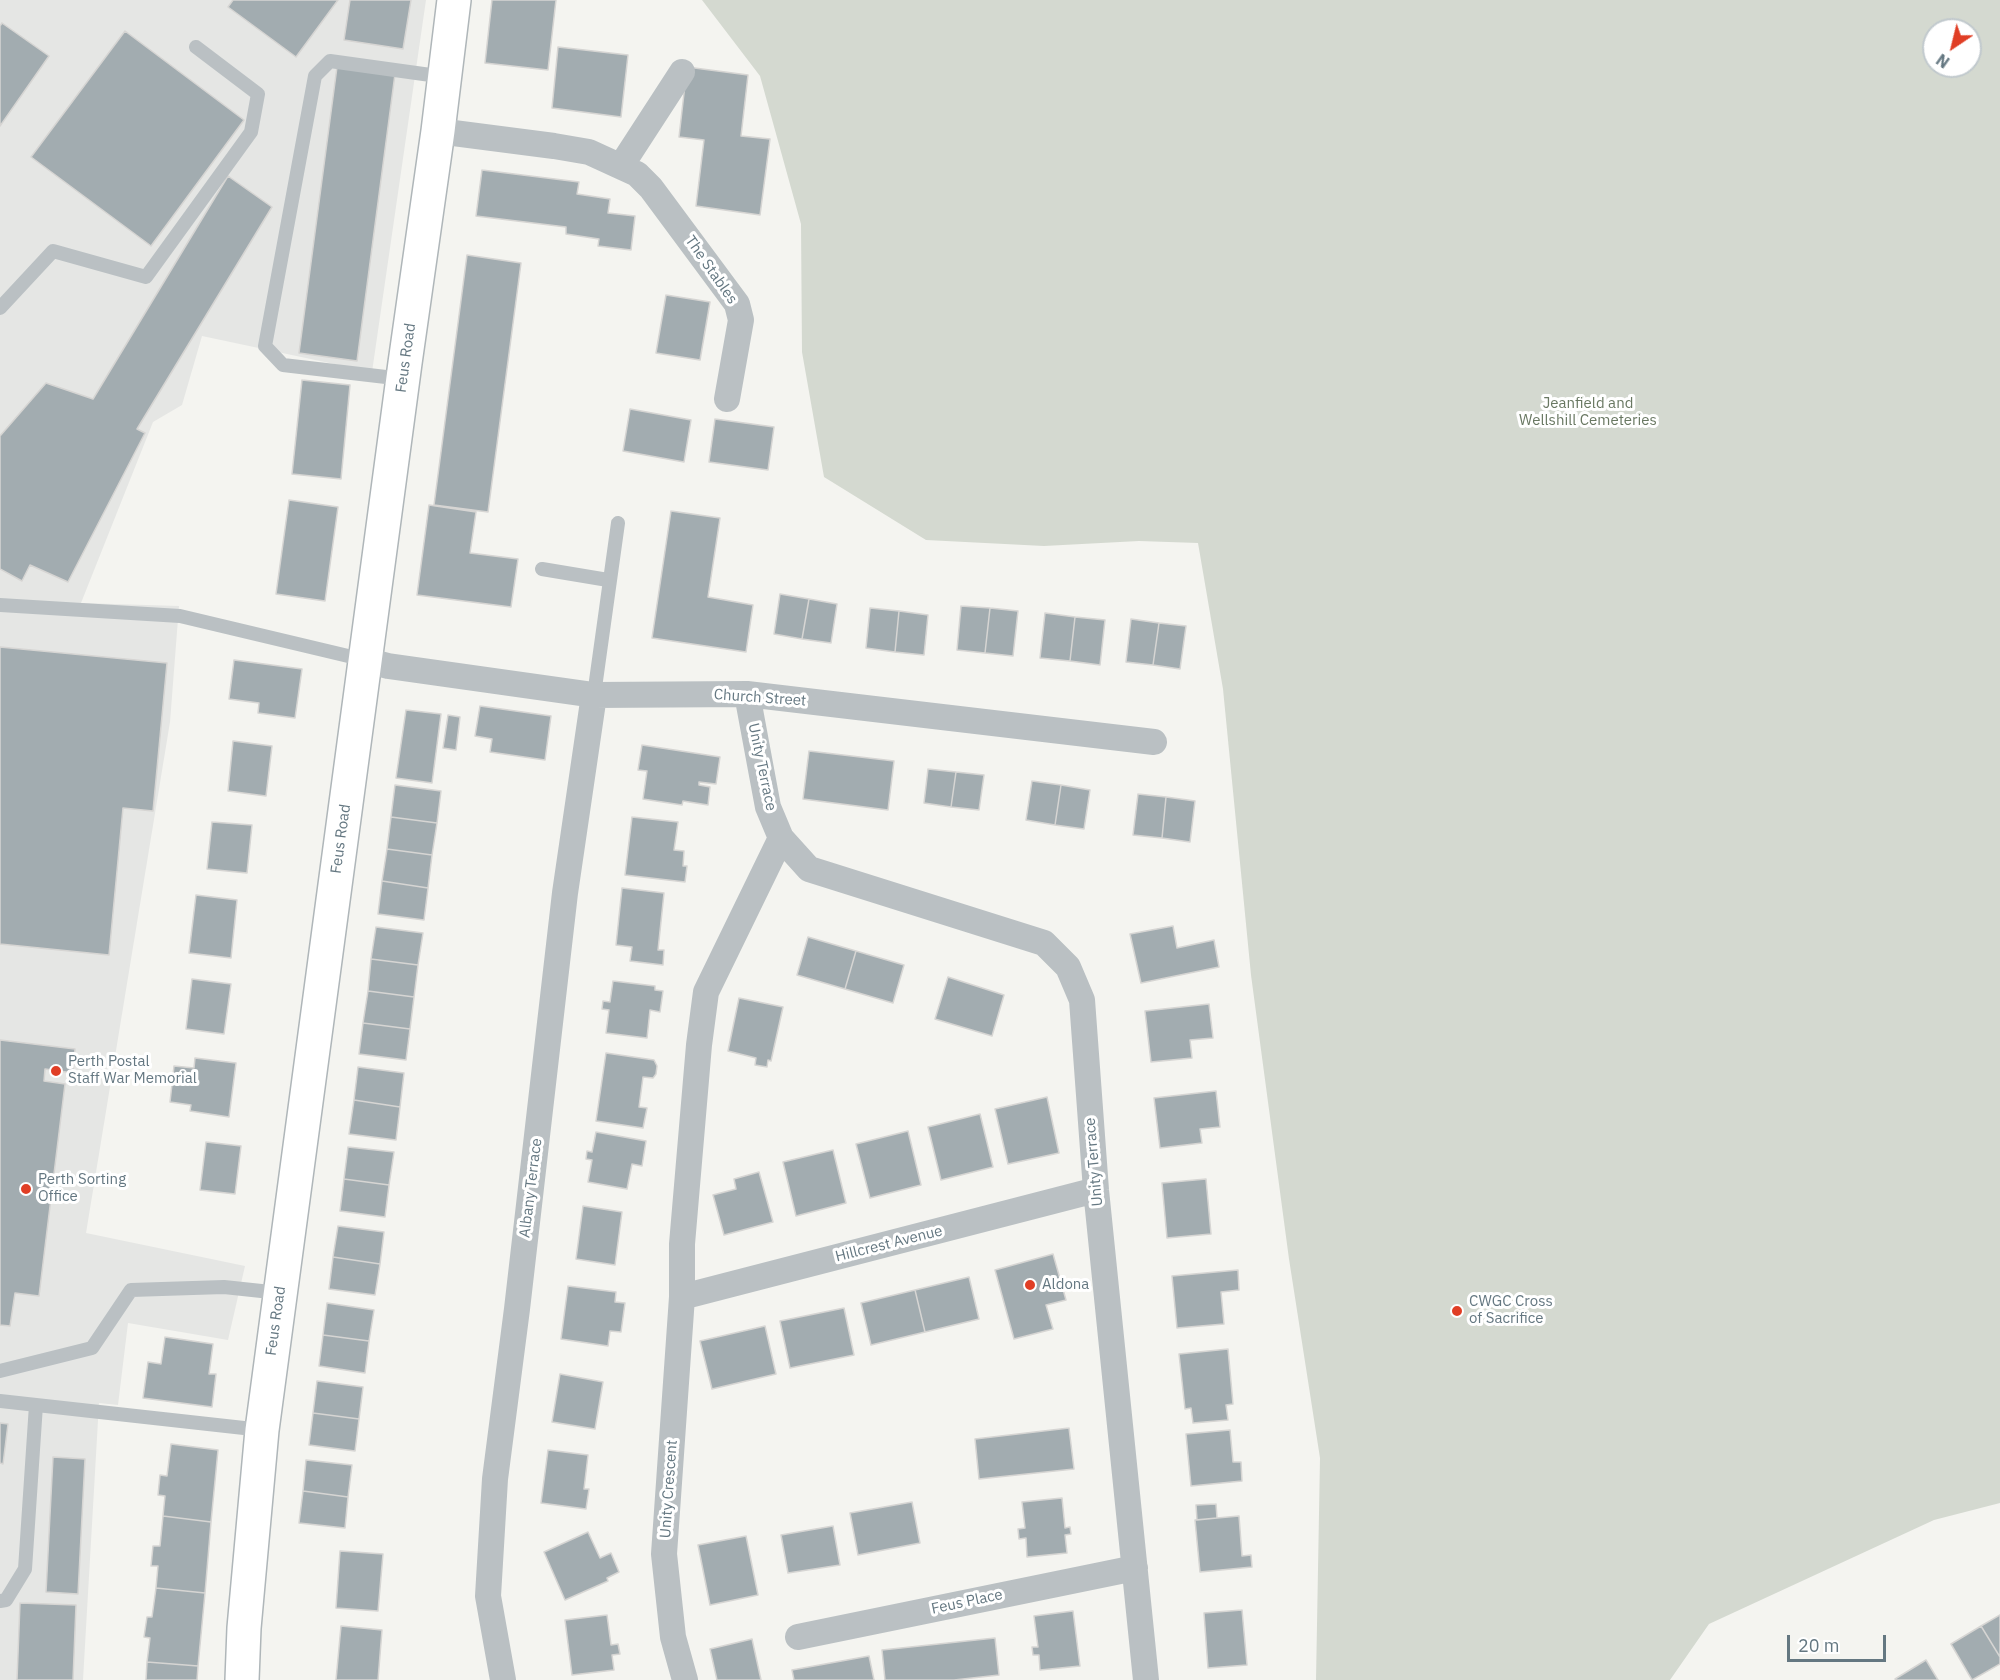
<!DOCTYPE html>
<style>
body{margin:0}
#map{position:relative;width:2000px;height:1680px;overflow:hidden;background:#f4f4f0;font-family:"IBM Plex Sans",sans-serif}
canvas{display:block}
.north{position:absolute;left:1922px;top:18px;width:60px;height:60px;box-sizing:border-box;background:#fff;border:2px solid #c1c9cd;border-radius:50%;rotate:215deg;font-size:16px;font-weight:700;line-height:24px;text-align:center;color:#647781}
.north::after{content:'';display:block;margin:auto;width:21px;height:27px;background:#e03e25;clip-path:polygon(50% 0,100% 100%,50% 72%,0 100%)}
.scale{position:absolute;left:1787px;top:1635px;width:99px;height:27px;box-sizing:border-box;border:3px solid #647781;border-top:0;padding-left:8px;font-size:18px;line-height:21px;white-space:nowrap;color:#647781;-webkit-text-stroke:4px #fff;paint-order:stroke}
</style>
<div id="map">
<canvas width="2000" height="1680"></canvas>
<div class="north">N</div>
<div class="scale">20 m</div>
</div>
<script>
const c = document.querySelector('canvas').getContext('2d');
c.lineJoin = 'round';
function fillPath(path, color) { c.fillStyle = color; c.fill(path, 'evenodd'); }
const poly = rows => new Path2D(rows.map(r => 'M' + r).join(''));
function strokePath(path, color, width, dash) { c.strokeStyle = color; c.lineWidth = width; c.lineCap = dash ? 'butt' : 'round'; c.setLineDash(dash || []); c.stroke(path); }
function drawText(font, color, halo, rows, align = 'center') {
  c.font = font + ' "IBM Plex Sans",sans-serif'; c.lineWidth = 6; c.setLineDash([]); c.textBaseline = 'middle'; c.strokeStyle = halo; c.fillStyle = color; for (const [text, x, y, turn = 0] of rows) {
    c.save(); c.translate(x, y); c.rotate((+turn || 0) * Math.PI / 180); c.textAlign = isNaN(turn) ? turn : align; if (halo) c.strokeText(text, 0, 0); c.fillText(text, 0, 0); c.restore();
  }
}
const built = poly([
 [0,0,426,0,372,372,202,336,182,405,153,422,81,603,179,606,170,722,86,1233,245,1266,228,1340,128,1323,118,1405,99,1403,83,1680,0,1680]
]);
const green = poly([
 [702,0,2000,0,2000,1503,1934,1520,1709,1624,1670,1680,1316,1680,1320,1458,1289,1259,1251,975,1223,689,1198,543,1139,541,1044,546,926,540,824,477,802,352,801,224,760,76],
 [1934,30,1970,30,1970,66,1934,66]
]);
const building = poly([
 [233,0,338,0,296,57,228,7,233,0],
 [350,0,411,0,403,49,344,40,350,0],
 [492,0,556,0,548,70,485,63,492,0],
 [2,23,49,56,0,126,0,26,2,23],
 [125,31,244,120,151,246,31,157,125,31],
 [558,47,628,55,621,117,552,108,558,47],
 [337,67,395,74,357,361,299,353,337,67],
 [687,67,748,75,741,136,770,139,760,215,696,206,704,140,679,137,687,67],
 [482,170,579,182,577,194,610,199,608,213,635,216,631,250,598,246,599,239,566,234,566,227,476,216,482,170],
 [228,176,272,207,137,429,145,433,68,582,30,565,22,581,0,569,0,436,46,383,93,399,228,176],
 [467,255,521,263,488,512,434,505,467,255],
 [666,295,710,302,700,360,656,353,666,295],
 [302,380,350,385,341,479,292,474,302,380],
 [630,409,691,420,684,462,623,451,630,409],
 [715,419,774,427,768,470,709,462,715,419],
 [289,500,338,507,325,601,276,594,289,500],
 [429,505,476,512,470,553,518,559,511,607,417,595,429,505],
 [671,511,720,518,708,597,753,605,746,652,652,638,671,511],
 [780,594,809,599,802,639,774,634,780,594],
 [809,599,837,604,831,643,802,639,809,599],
 [961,606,990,608,985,653,957,650,961,606],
 [870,608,899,611,895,652,866,648,870,608],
 [990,608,1018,611,1013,656,985,653,990,608],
 [899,611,928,615,924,655,895,652,899,611],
 [1045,613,1075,617,1070,661,1040,658,1045,613],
 [1075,617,1105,620,1100,665,1070,661,1075,617],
 [1131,619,1159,623,1153,665,1126,662,1131,619],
 [1159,623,1186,626,1180,669,1153,665,1159,623],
 [0,647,167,663,153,811,123,808,109,955,0,944,0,647],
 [234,660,302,669,295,718,258,713,259,703,229,699,234,660],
 [480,706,551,716,545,760,490,752,492,739,475,736,480,706],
 [406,710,441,714,432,783,396,778,406,710],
 [448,715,460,717,456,750,443,748,448,715],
 [233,741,272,746,266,796,228,791,233,741],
 [642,745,720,757,716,784,699,782,699,785,710,787,708,805,683,801,682,805,643,799,647,771,638,770,642,745],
 [809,751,894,761,888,810,803,799,809,751],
 [928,769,956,772,951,807,924,803,928,769],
 [956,772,984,775,979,810,951,807,956,772],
 [1032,781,1061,785,1055,825,1026,820,1032,781],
 [395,785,441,791,437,823,391,817,395,785],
 [1061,785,1090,790,1084,829,1055,825,1061,785],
 [1138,794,1166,797,1162,838,1133,835,1138,794],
 [1166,797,1195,801,1190,842,1162,838,1166,797],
 [391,817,437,823,432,855,387,849,391,817],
 [632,817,678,822,674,850,684,851,683,866,687,866,685,882,625,875,632,817],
 [212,822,252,825,247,873,207,869,212,822],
 [387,849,432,855,428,888,382,881,387,849],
 [382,881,428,888,424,920,378,914,382,881],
 [622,888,664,893,658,950,664,950,663,965,630,961,632,947,616,945,622,888],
 [196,895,237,900,231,958,189,953,196,895],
 [1173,926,1177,948,1214,940,1219,967,1141,983,1130,934,1173,926],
 [376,927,423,933,418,965,371,959,376,927],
 [808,937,856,951,845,989,797,975,808,937],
 [856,951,904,965,893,1003,845,989,856,951],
 [371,959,418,965,414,997,368,991,371,959],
 [948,977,1004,995,992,1036,935,1019,948,977],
 [192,979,231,984,224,1034,186,1029,192,979],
 [613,981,655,986,655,990,663,991,660,1012,650,1010,647,1038,606,1033,609,1010,602,1009,603,1001,610,1002,613,981],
 [368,991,414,997,410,1029,363,1023,368,991],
 [739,998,783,1007,771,1061,768,1060,767,1067,755,1065,756,1058,728,1051,739,998],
 [1209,1004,1213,1038,1190,1040,1192,1058,1151,1062,1145,1011,1209,1004],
 [363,1023,410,1029,406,1060,359,1054,363,1023],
 [0,1040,75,1049,73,1073,45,1069,44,1081,65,1084,39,1296,15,1293,10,1326,0,1325,0,1040],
 [606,1053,654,1060,657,1066,656,1074,653,1078,643,1077,639,1107,647,1108,643,1128,596,1121,606,1053],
 [195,1058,236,1063,229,1117,190,1111,191,1105,170,1102,174,1066,194,1068,195,1058],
 [358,1067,404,1073,400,1107,354,1100,358,1067],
 [1216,1091,1220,1127,1200,1129,1202,1143,1160,1148,1154,1098,1216,1091],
 [1047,1097,1059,1153,1008,1164,995,1109,1047,1097],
 [354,1100,400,1107,396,1140,349,1134,354,1100],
 [980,1114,993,1167,941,1180,928,1127,980,1114],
 [908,1131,921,1185,870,1198,856,1144,908,1131],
 [596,1132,646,1141,642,1166,632,1164,627,1189,588,1182,592,1160,586,1159,587,1151,592,1152,596,1132],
 [206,1142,241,1146,235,1194,200,1190,206,1142],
 [348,1147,394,1152,389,1185,344,1179,348,1147],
 [833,1150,846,1203,796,1216,783,1162,833,1150],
 [759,1172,773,1222,724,1235,713,1195,736,1189,734,1179,759,1172],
 [344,1179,389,1185,385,1217,340,1211,344,1179],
 [1206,1179,1211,1234,1167,1238,1162,1183,1206,1179],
 [583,1206,622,1212,615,1265,576,1259,583,1206],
 [338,1226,384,1232,380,1264,333,1257,338,1226],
 [1053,1254,1066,1300,1046,1305,1053,1329,1014,1339,995,1270,1053,1254],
 [333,1257,380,1264,375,1295,329,1289,333,1257],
 [1238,1270,1239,1290,1221,1292,1224,1324,1177,1328,1172,1276,1238,1270],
 [969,1277,979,1319,925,1332,915,1290,969,1277],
 [568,1286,616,1292,615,1302,625,1303,621,1332,610,1331,608,1346,561,1339,568,1286],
 [915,1290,925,1332,871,1345,861,1303,915,1290],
 [327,1303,374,1310,369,1341,323,1335,327,1303],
 [844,1308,854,1355,790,1368,780,1321,844,1308],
 [765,1326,776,1374,712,1389,700,1341,765,1326],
 [323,1335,369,1341,365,1373,319,1366,323,1335],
 [165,1337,213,1344,209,1374,216,1374,212,1407,143,1398,148,1362,161,1364,165,1337],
 [1228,1349,1233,1404,1226,1405,1228,1420,1193,1423,1191,1408,1185,1409,1179,1354,1228,1349],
 [560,1374,603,1382,595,1429,552,1422,560,1374],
 [317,1381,363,1387,359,1419,313,1413,317,1381],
 [313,1413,359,1419,355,1451,309,1445,313,1413],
 [0,1423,8,1424,3,1464,0,1463,0,1423],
 [1069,1428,1074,1469,979,1479,975,1439,1069,1428],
 [1230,1430,1233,1462,1241,1462,1242,1481,1191,1486,1186,1434,1230,1430],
 [171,1444,218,1450,211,1522,163,1516,165,1496,158,1495,160,1475,167,1476,171,1444],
 [548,1450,588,1455,584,1489,589,1489,586,1509,541,1503,548,1450],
 [53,1457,85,1459,78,1594,46,1592,53,1457],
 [306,1460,352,1465,348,1497,303,1491,306,1460],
 [303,1491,348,1497,345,1528,299,1523,303,1491],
 [1062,1498,1065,1528,1070,1527,1071,1534,1065,1535,1067,1553,1027,1557,1026,1538,1019,1539,1018,1529,1025,1528,1022,1502,1062,1498],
 [912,1502,920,1543,858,1555,850,1513,912,1502],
 [1216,1504,1217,1518,1197,1520,1196,1505,1216,1504],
 [163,1516,211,1522,205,1593,156,1588,158,1566,151,1566,153,1546,160,1546,163,1516],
 [1239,1516,1242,1556,1251,1555,1252,1567,1200,1572,1195,1520,1239,1516],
 [833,1526,840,1565,788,1573,781,1535,833,1526],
 [588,1532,600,1558,611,1553,619,1572,607,1578,608,1581,565,1600,544,1552,588,1532],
 [746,1536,758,1595,710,1605,698,1545,746,1536],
 [340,1551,383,1554,378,1611,336,1608,340,1551],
 [156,1588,205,1593,198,1666,147,1662,150,1638,144,1637,147,1617,152,1617,156,1588],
 [20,1603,76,1605,73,1680,17,1680,20,1603],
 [1242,1610,1247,1665,1208,1668,1204,1613,1242,1610],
 [1073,1611,1080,1666,1040,1670,1039,1655,1033,1655,1032,1647,1038,1647,1034,1616,1073,1611],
 [607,1615,611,1645,618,1644,620,1654,612,1655,614,1670,572,1675,565,1620,607,1615],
 [2000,1615,2000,1657,1981,1626,2000,1615],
 [341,1626,382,1630,378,1680,336,1680,341,1626],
 [1981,1626,2000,1657,2000,1664,1972,1680,1951,1644,1981,1626],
 [995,1638,999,1675,954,1680,885,1680,882,1650,995,1638],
 [752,1639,761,1680,717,1680,710,1649,752,1639],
 [869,1656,874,1680,794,1680,792,1670,869,1656],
 [1926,1660,1938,1680,1896,1680,1895,1679,1926,1660],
 [147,1662,198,1666,197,1680,146,1680,147,1662]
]);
const lane = poly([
 [0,308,53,251,146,277,251,132,258,94,196,47],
 [403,379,283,365,265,346,315,76,330,61,445,77],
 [542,569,608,580],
 [0,605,180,616,365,660],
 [594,695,618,523],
 [0,1371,92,1348,131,1290,224,1287,280,1293],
 [0,1401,262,1430],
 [0,1601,6,1600,25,1569,36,1405]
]);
const street = poly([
 [438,131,554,146,589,152,637,174,651,188,737,304,741,320,727,399],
 [621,166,682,72],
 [365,660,388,666,594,695,747,694,1154,742],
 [747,694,768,807,781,838,809,869,1044,943,1068,967,1082,1000,1096,1190,1146,1680],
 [682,1297,1096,1190],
 [798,1637,1135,1568],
 [503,1680,488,1596,495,1479,517,1309,565,893,594,695],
 [685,1680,673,1637,664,1554,682,1297,682,1244,699,1045,706,992,781,838]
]);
const secondary = poly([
 [242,1680,244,1628,262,1430,405,363,438,131,454,0]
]);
const markers = [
 [56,1071,6,"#e03e25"],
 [26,1189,6,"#e03e25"],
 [1030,1285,6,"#e03e25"],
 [1457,1311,6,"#e03e25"]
];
const streetNames = [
 ["The Stables",711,270,55],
 ["Feus Road",406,358,-82],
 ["Church Street",760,698,4],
 ["Unity Terrace",762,767,78],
 ["Feus Road",341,839,-82],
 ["Unity Terrace",1094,1162,-95],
 ["Albany Terrace",531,1188,-83],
 ["Hillcrest Avenue",889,1244,-14],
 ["Feus Road",276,1321,-82],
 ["Unity Crescent",669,1489,-86],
 ["Feus Place",967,1602,-12]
];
const parkNames = [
 ["Jeanfield and",1588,404],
 ["Wellshill Cemeteries",1588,421]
];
const poiNames = [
 ["Perth Postal",68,1062],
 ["Staff War Memorial",68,1079],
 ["Perth Sorting",38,1180],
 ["Office",38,1197],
 ["Aldona",1042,1285],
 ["CWGC Cross",1469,1302],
 ["of Sacrifice",1469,1319]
];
fillPath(built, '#e5e6e4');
fillPath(green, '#d4d9d0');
fillPath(building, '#a2acb0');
strokePath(building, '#d6d5d3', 1.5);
strokePath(secondary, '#afb6b9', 36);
strokePath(lane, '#bac0c3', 14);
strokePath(street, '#bac0c3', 26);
strokePath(secondary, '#fff', 33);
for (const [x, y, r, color] of markers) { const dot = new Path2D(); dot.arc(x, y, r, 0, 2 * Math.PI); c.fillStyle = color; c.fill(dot); strokePath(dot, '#fff', 2); }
drawText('15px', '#647781', '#fff', streetNames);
drawText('15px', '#697862', '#fff', parkNames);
drawText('15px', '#647781', '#fff', poiNames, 'left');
</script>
